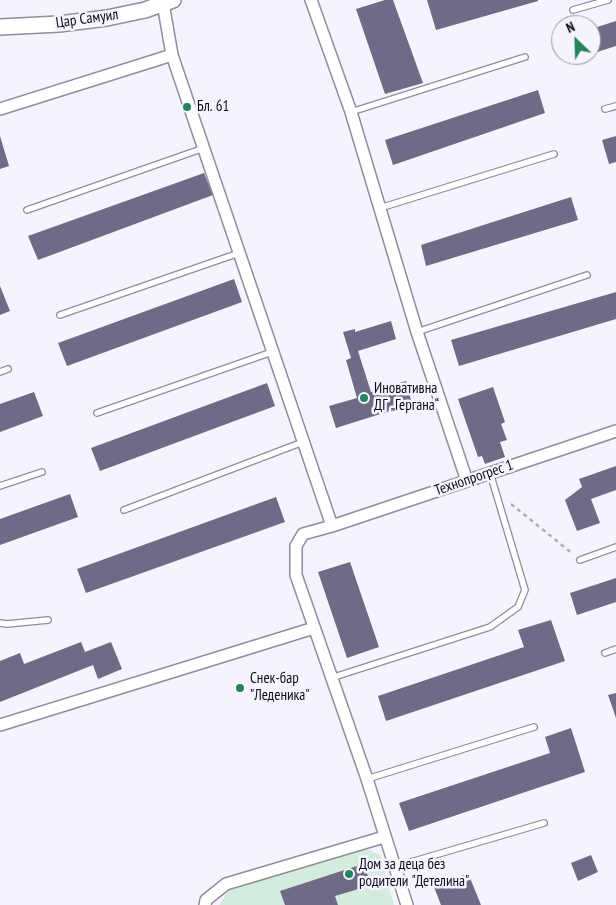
<!DOCTYPE html>
<meta charset="utf-8">
<style>
body{margin:0}
#map{position:relative;width:616px;height:905px;overflow:hidden;background:#f5f3fe;font-family:"PT Sans Narrow",sans-serif}
canvas{display:block}
.north{position:absolute;left:551px;top:15px;width:50px;height:50px;box-sizing:border-box;background:#f5f3fe;border:1px solid #9897a0;border-radius:50%;rotate:336deg;font-size:14px;font-weight:700;line-height:20px;text-align:center;color:#0d0c12}
.north::after{content:'';display:block;margin:auto;width:18px;height:22px;background:#23845c;clip-path:polygon(50% 0,100% 100%,50% 72%,0 100%)}
</style>
<div id="map">
<canvas width="616" height="905"></canvas>
<div class="north">N</div>
</div>
<script>
const c = document.querySelector('canvas').getContext('2d');
c.lineJoin = 'round';
function fillPath(path, color) { c.fillStyle = color; c.fill(path, 'evenodd'); }
const poly = rows => new Path2D(rows.map(r => 'M' + r).join(''));
function strokePath(path, color, width, dash) { c.strokeStyle = color; c.lineWidth = width; c.lineCap = dash ? 'butt' : 'round'; c.setLineDash(dash || []); c.stroke(path); }
function drawText(font, color, halo, rows, align = 'center') {
  c.font = font + ' "PT Sans Narrow",sans-serif'; c.lineWidth = 5; c.setLineDash([]); c.textBaseline = 'middle'; c.strokeStyle = halo; c.fillStyle = color; for (const [text, x, y, turn = 0] of rows) {
    c.save(); c.translate(x, y); c.rotate((+turn || 0) * Math.PI / 180); c.textAlign = isNaN(turn) ? turn : align; if (halo) c.strokeText(text, 0, 0); c.fillText(text, 0, 0); c.restore();
  }
}
const green = poly([
 [360,846,380,855,394,905,219,905,232,886]
]);
const building = poly([
 [385,0,393,0,423,83,385,94,356,9],
 [427,0,538,0,538,1,436,30],
 [616,21,616,46,591,54,591,29],
 [538,90,545,113,393,165,385,140],
 [0,136,9,166,0,169],
 [616,136,616,162,609,164,602,140],
 [204,173,213,195,38,260,28,236],
 [571,197,578,220,426,266,421,245],
 [234,279,242,302,67,366,58,343],
 [0,286,10,311,0,315],
 [616,292,616,319,459,366,451,340],
 [391,321,396,339,358,351,371,392,406,381,412,404,336,428,329,406,357,398,346,360,351,358,343,332,355,329,355,332],
 [267,383,275,406,100,471,91,448],
 [493,387,505,422,501,424,507,440,500,442,505,457,485,464,482,456,478,457,458,399],
 [34,392,43,416,0,432,0,404],
 [616,466,616,490,591,499,600,523,577,531,565,500,582,487,579,479],
 [70,494,78,517,0,545,0,519],
 [276,497,285,522,86,593,77,569],
 [350,562,379,647,347,658,318,572],
 [616,578,616,602,577,615,570,593],
 [551,620,565,661,386,721,378,696,524,647,518,630],
 [81,642,85,652,111,642,122,669,98,679,93,665,0,702,0,661,20,653,24,664],
 [616,693,616,718,608,695],
 [571,728,585,772,409,831,399,803,550,753,545,737],
 [591,855,598,872,578,881,571,863],
 [363,864,372,885,335,896,338,905,285,905,280,891],
 [468,873,481,905,441,905,434,887]
]);
const path = poly([
 [511,504,573,554]
]);
const service = poly([
 [573,10,608,0],
 [605,109,616,106],
 [351,112,525,57],
 [380,208,554,154],
 [27,210,204,148],
 [60,315,239,253],
 [417,332,587,275],
 [0,372,8,369],
 [97,413,272,352],
 [0,486,42,472],
 [124,510,303,442],
 [580,560,616,547],
 [0,623,7,624,48,620],
 [605,653,616,649],
 [331,678,490,627,518,607,525,590,490,473],
 [367,779,534,727],
 [394,867,544,823]
]);
const minor = poly([
 [311,0,351,112,417,332,467,481],
 [163,3,172,55,332,526],
 [0,109,172,55],
 [0,725,314,628],
 [205,905,206,900,226,884,384,837],
 [407,905,367,779,296,575,296,546,303,534,332,526,616,431]
]);
const tertiary = poly([
 [0,27,59,24,107,18,145,10,173,0]
]);
const markers = [
 [187,107,5,"#23845c"],
 [364,398,5,"#23845c"],
 [240,688,5,"#23845c"],
 [349,874,5,"#23845c"]
];
const streetNames = [
 ["Цар Самуил",87,19,-8],
 ["Технопрогрес 1",474,478,-19]
];
const poiNames = [
 ["Бл. 61",197,107],
 ["Иновативна",374,389],
 ["ДГ „Гергана“",374,406],
 ["Снек-бар",250,679],
 ["\"Леденика\"",250,696],
 ["Дом за деца без",359,865],
 ["родители \"Детелина\"",359,882]
];
fillPath(green, '#d2edde');
fillPath(building, '#6f6a85');
strokePath(service, '#908d9c', 8);
strokePath(minor, '#908d9c', 14);
strokePath(tertiary, '#908d9c', 18);
strokePath(path, '#aeacb6', 2.5, [4, 4]);
strokePath(service, '#fff', 5.5);
strokePath(minor, '#fff', 11);
strokePath(tertiary, '#fff', 15);
for (const [x, y, r, color] of markers) { const dot = new Path2D(); dot.arc(x, y, r, 0, 2 * Math.PI); c.fillStyle = color; c.fill(dot); strokePath(dot, '#f5f3fe', 2); }
drawText('15px', '#0d0c12', '#f5f3fe', streetNames);
drawText('15px', '#0d0c12', '#f5f3fe', poiNames, 'left');
</script>
